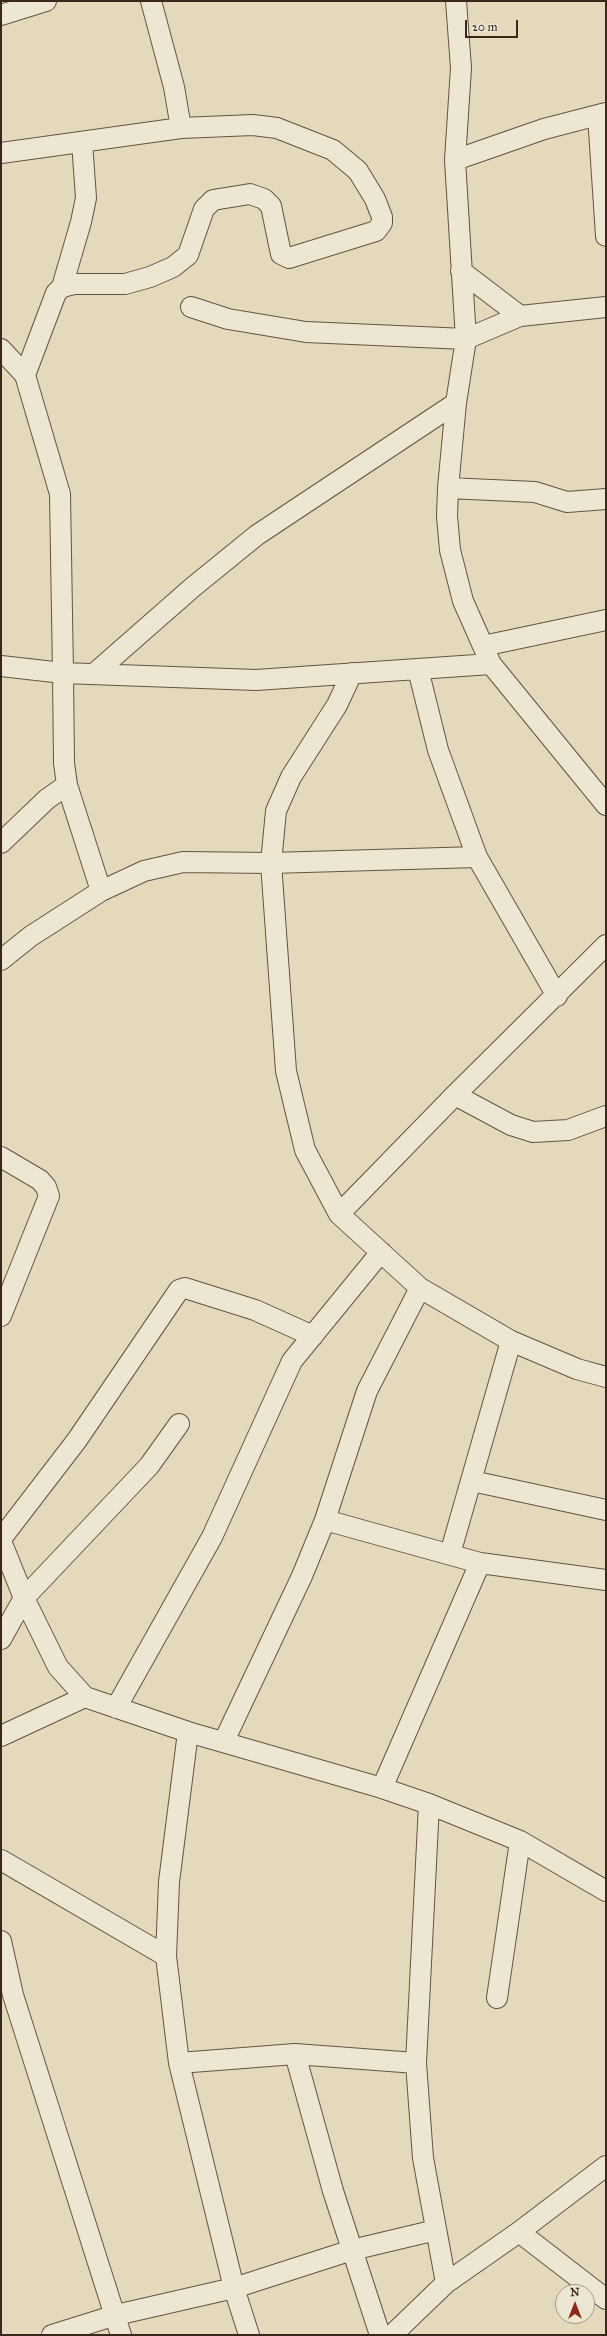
<!DOCTYPE html>
<style>
body{margin:0}
#map{position:relative;width:607px;height:2336px;overflow:hidden;background:#e4d9ba;font-family:"IM FELL Great Primer",serif}
canvas{display:block}
.frame{position:absolute;inset:0;border:2px solid #39261c;pointer-events:none}
.north{position:absolute;left:555px;top:2284px;width:40px;height:40px;box-sizing:border-box;background:#ede6d2;border:1px solid #a59989;border-radius:50%;rotate:0deg;font-size:11px;font-weight:700;line-height:16px;text-align:center;color:#39261c}
.north::after{content:'';display:block;margin:auto;width:14px;height:18px;background:#8f2418;clip-path:polygon(50% 0,100% 100%,50% 72%,0 100%)}
.scale{position:absolute;left:465px;top:20px;width:53px;height:18px;box-sizing:border-box;border:2px solid #39261c;border-top:0;padding-left:5px;font-size:12px;line-height:14px;white-space:nowrap;color:#39261c;-webkit-text-stroke:3px #ede6d2;paint-order:stroke}
</style>
<div id="map">
<canvas width="607" height="2336"></canvas>
<div class="frame"></div>
<div class="north">N</div>
<div class="scale">20 m</div>
</div>
<script>
const c = document.querySelector('canvas').getContext('2d');
c.lineJoin = 'round';
const poly = rows => new Path2D(rows.map(r => 'M' + r).join(''));
function strokePath(path, color, width, dash) { c.strokeStyle = color; c.lineWidth = width; c.lineCap = dash ? 'butt' : 'round'; c.setLineDash(dash || []); c.stroke(path); }
const street = poly([
 [151,1,174,87,181,128],
 [456,1,461,68,455,160,466,339,456,403,448,488,447,516,450,550,463,601,491,664,606,805],
 [1,15,46,1],
 [598,115,606,236],
 [1,153,181,128,253,125,277,128,333,150,358,171,375,199,382,217,382,223,376,231,289,258,281,254,271,206,264,199,250,194,213,200,204,209,188,255,173,267,150,277,125,284,74,284,62,287],
 [455,160,544,129,606,113],
 [461,271,520,316],
 [191,307,228,319,306,332,466,339,520,316,606,307],
 [1,349,25,375,60,494,63,673,256,680,491,664],
 [25,375,56,293,62,287,81,222,86,198,82,142],
 [448,488,535,492,567,502,606,499],
 [483,646,606,620],
 [1,666,63,673,64,763,67,785,101,891],
 [418,669,438,750,477,857,557,996],
 [95,673,193,587,257,535,456,403],
 [352,673,337,705,291,777,276,811,271,863,286,1071,305,1150,339,1214,420,1288,511,1341,577,1369,606,1377],
 [1,843,47,799,67,785],
 [1,960,31,936,101,891,144,871,183,862,271,863,477,857],
 [455,1095,511,1125,533,1132,568,1130,606,1116],
 [1,1157,40,1180,46,1187,49,1196,1,1316],
 [339,1214,455,1095,606,945],
 [472,1481,606,1510],
 [325,1520,480,1563,606,1580],
 [1,1539,77,1440,179,1290,185,1288,255,1310,313,1336],
 [1,1541,24,1598,58,1667,85,1697,188,1732,382,1788,429,1804,520,1841,606,1891],
 [450,1554,511,1341],
 [1,1639,24,1598,149,1466,179,1424],
 [116,1708,212,1537,292,1361,381,1252],
 [188,1732,169,1882,166,1956,179,2063,234,2288,249,2335],
 [1,1736,85,1697],
 [224,1741,302,1576,325,1520,367,1391,420,1288],
 [382,1788,480,1563],
 [429,1804,416,2063,423,2158,446,2283],
 [1,1860,166,1956],
 [1,1941,13,1995,121,2335],
 [497,1998,520,1841],
 [295,2054,333,2191,380,2335],
 [179,2063,295,2054,416,2063],
 [519,2232,606,2299],
 [52,2335,116,2315,234,2288,352,2250,436,2230],
 [392,2335,446,2283,519,2232,606,2166]
]);
strokePath(street, '#645344', 22);
strokePath(street, '#ede6d2', 20);
</script>
